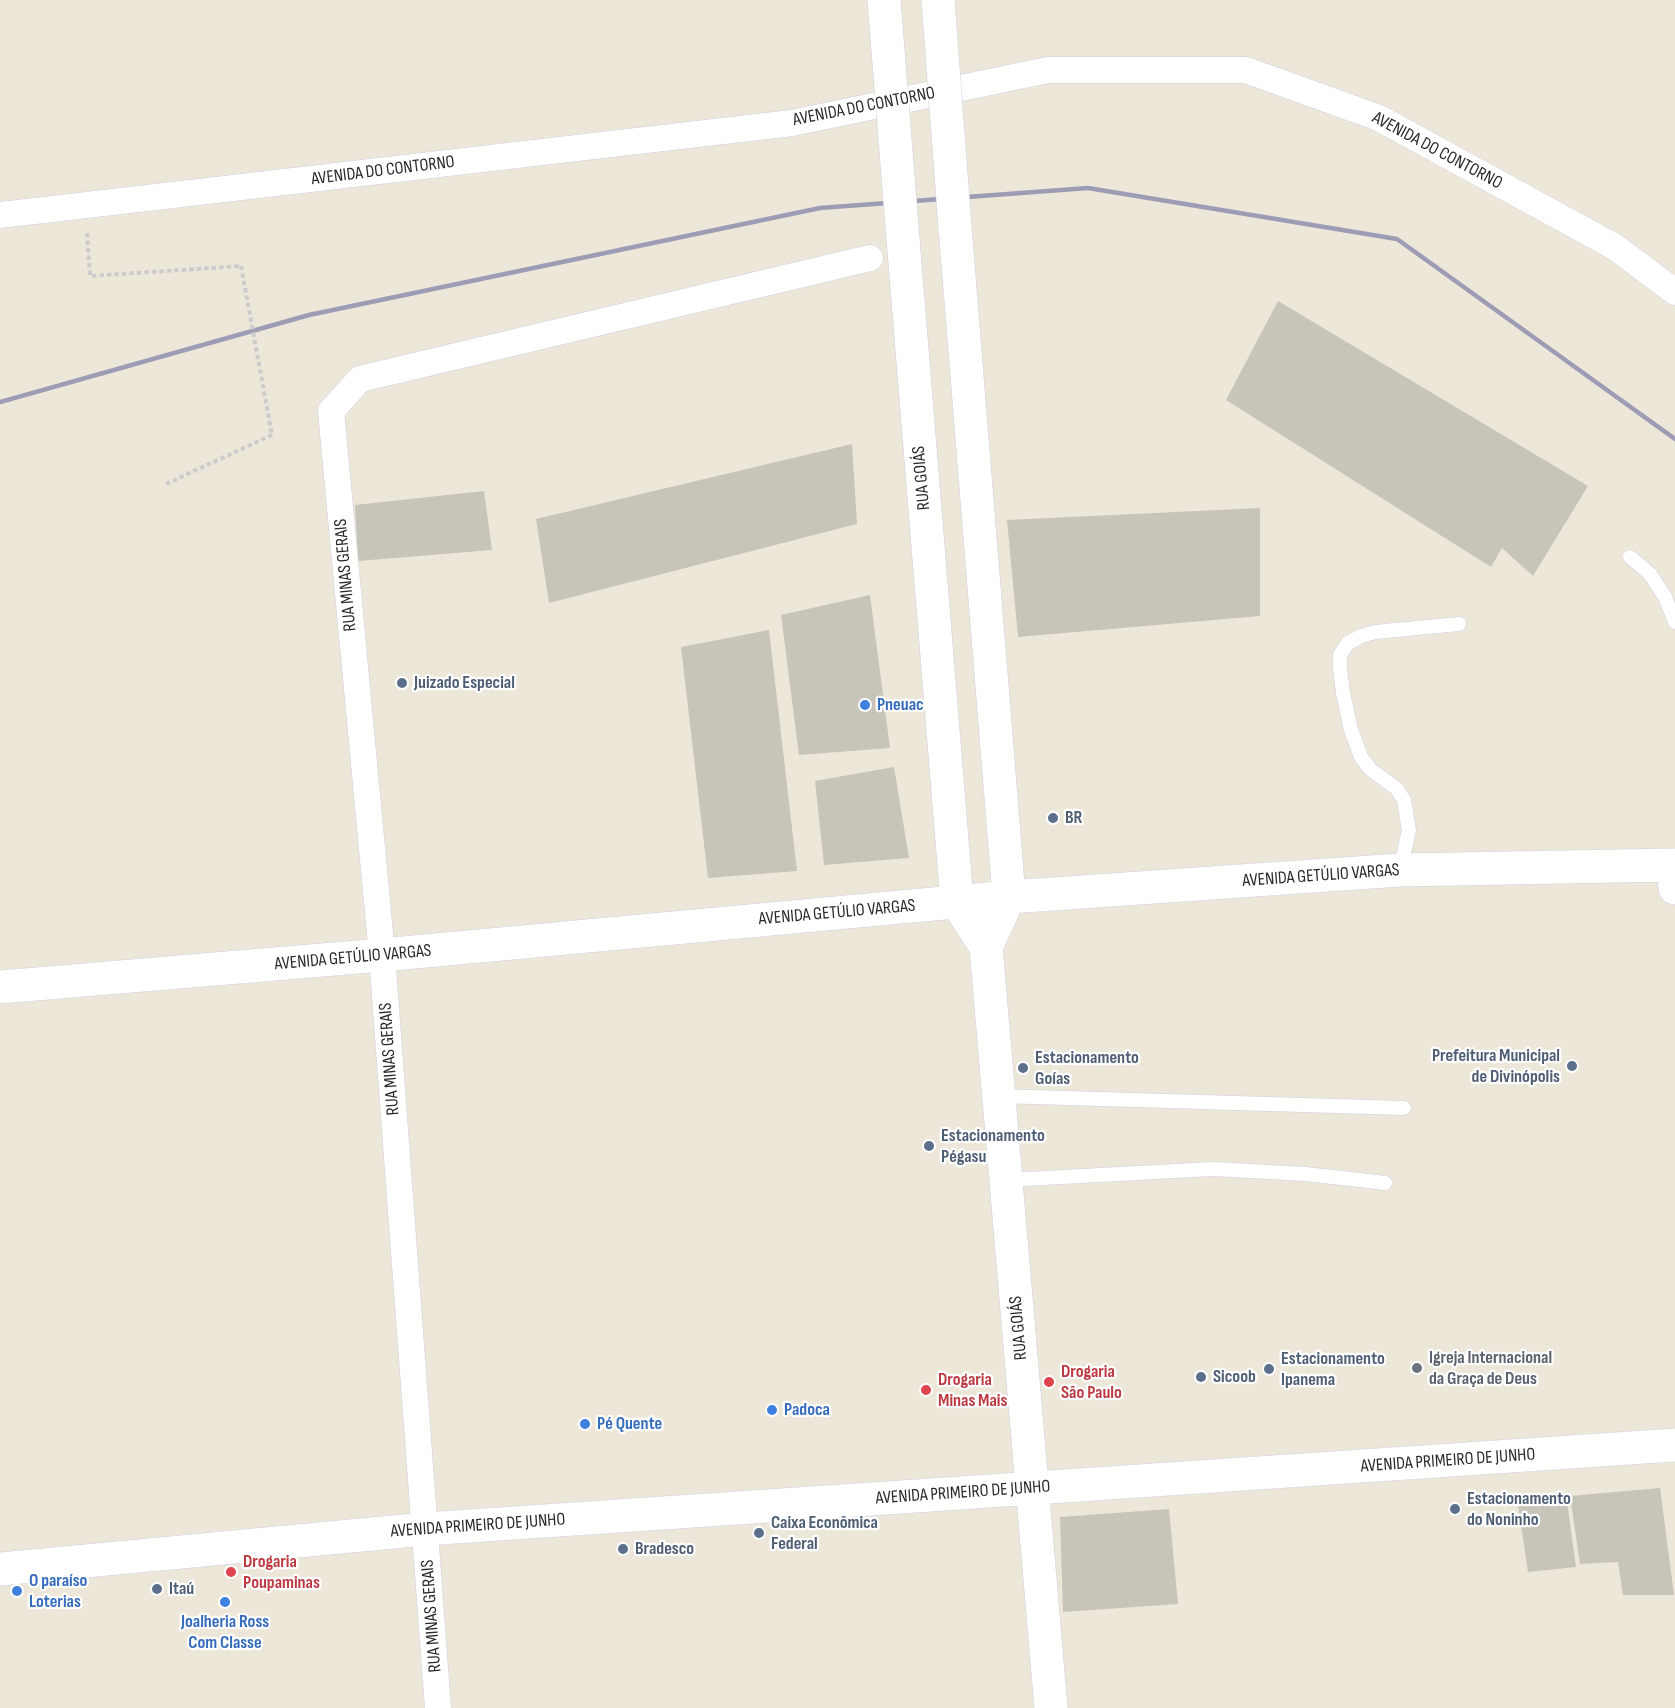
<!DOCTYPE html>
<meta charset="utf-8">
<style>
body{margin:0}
canvas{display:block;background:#ece7d9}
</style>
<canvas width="1675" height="1708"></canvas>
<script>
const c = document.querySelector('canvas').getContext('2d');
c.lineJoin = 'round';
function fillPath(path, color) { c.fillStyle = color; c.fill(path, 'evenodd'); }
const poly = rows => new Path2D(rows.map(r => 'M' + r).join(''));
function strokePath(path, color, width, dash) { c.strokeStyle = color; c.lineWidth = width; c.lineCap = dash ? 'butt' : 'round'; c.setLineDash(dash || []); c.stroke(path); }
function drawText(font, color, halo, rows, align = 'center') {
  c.font = font + ' "Sofia Sans Condensed",sans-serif'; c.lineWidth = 4.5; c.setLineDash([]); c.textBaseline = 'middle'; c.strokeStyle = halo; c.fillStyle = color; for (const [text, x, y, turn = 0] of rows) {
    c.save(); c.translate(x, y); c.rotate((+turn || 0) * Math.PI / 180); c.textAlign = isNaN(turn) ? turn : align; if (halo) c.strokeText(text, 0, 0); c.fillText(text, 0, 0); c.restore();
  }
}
const building = poly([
 [1278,301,1588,486,1533,576,1502,548,1491,567,1226,400],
 [852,444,857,524,549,603,536,519],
 [484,491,492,550,358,561,355,505],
 [1260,508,1260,616,1018,637,1007,520],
 [870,595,890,748,799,755,781,615],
 [769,630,797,871,708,878,681,647],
 [894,767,909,858,824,865,815,781],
 [1660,1488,1674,1595,1623,1595,1618,1562,1580,1564,1570,1496],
 [1566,1494,1576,1567,1528,1572,1517,1498],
 [1169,1509,1178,1604,1063,1612,1060,1517]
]);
const path = poly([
 [87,233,90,276,241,266],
 [166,484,272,435]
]);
const service = poly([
 [1630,557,1650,574,1665,597,1675,622],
 [1400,870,1409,830,1404,800,1397,789,1370,769,1361,757,1351,730,1343,693,1340,669,1340,655,1348,643,1361,636,1375,632,1459,624],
 [999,1096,1404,1108],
 [1006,1180,1213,1169,1306,1174,1385,1183]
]);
const minor = poly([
 [0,215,792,123,1048,70,1246,70,1379,118,1615,247,1675,292],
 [438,1708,382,955,331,411,360,379,870,258]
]);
const secondary = poly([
 [955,227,1009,897,986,947],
 [903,239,957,902,986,947,1051,1708],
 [0,987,382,955,1009,897,1400,870,1673,865,1675,888],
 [0,1569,425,1529,1675,1445]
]);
const rail = poly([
 [0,402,309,315,820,208,1088,188,1397,239,1675,439]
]);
const pathBridge = poly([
 [241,266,272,435]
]);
const secondaryBridge = poly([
 [884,0,903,239],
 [938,0,955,227]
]);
const markers = [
 [402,683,6,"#5c6f8a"],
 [865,705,6,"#3f7fe0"],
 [1053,818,6,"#5c6f8a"],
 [1572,1066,6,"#5c6f8a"],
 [1023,1068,6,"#5c6f8a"],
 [929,1146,6,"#5c6f8a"],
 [1417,1368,6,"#6b7280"],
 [1269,1369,6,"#5c6f8a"],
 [1201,1377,6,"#5c6f8a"],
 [1049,1382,6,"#e0444e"],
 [926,1390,6,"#e0444e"],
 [772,1410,6,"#3f7fe0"],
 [585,1424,6,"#3f7fe0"],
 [1455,1509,6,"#5c6f8a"],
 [759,1533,6,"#5c6f8a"],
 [623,1549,6,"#5c6f8a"],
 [231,1572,6,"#e0444e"],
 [157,1589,6,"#5c6f8a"],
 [17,1591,6,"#3f7fe0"],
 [225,1602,6,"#3f7fe0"]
];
const streetNames = [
 ["AVENIDA DO CONTORNO",864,107,-11],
 ["AVENIDA DO CONTORNO",1437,151,28],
 ["AVENIDA DO CONTORNO",383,171,-7],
 ["RUA GOIÁS",922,478,-95],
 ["RUA MINAS GERAIS",346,575,-95],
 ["AVENIDA GETÚLIO VARGAS",1321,876,-4],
 ["AVENIDA GETÚLIO VARGAS",837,913,-5],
 ["AVENIDA GETÚLIO VARGAS",353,958,-5],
 ["RUA MINAS GERAIS",390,1059,-94],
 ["RUA GOIÁS",1019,1328,-95],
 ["AVENIDA PRIMEIRO DE JUNHO",1448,1461,-4],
 ["AVENIDA PRIMEIRO DE JUNHO",963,1493,-4],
 ["AVENIDA PRIMEIRO DE JUNHO",478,1526,-4],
 ["RUA MINAS GERAIS",432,1616,-94]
];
const serviceNames = [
 ["Juizado Especial",414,683],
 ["BR",1065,818],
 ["Prefeitura Municipal",1560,1056,"right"],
 ["de Divinópolis",1560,1077,"right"],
 ["Estacionamento",1035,1058],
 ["Goías",1035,1079],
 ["Estacionamento",941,1136],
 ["Pégasu",941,1157],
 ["Estacionamento",1281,1359],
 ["Ipanema",1281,1380],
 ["Sicoob",1213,1377],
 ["Estacionamento",1467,1499],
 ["do Noninho",1467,1520],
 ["Caixa Econômica",771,1523],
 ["Federal",771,1544],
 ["Bradesco",635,1549],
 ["Itaú",169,1589]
];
const shopNames = [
 ["Pneuac",877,705],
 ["Padoca",784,1410],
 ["Pé Quente",597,1424],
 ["O paraíso",29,1581],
 ["Loterias",29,1602],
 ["Joalheria Ross",225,1622,"center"],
 ["Com Classe",225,1643,"center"]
];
const worshipNames = [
 ["Igreja Internacional",1429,1358],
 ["da Graça de Deus",1429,1379]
];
const healthNames = [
 ["Drogaria",1061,1372],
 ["São Paulo",1061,1393],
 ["Drogaria",938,1380],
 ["Minas Mais",938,1401],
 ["Drogaria",243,1562],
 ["Poupaminas",243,1583]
];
fillPath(building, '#c7c4b9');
strokePath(service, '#cfcfe2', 15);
strokePath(minor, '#cfcfe2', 27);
strokePath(secondary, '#cfcfe2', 34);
strokePath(path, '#ccc', 4, [4.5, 3]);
strokePath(service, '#fff', 14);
strokePath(minor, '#fff', 26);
strokePath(secondary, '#fff', 33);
strokePath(rail, '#9d9cb4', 4.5);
strokePath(secondaryBridge, '#cfcfe2', 34, []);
strokePath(pathBridge, '#ccc', 4, [4.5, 3]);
strokePath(secondaryBridge, '#fff', 33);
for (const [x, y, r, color] of markers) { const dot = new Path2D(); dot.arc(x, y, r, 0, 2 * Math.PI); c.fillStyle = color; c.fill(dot); strokePath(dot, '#fff', 2); }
drawText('18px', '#292929', '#fff', streetNames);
drawText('bold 18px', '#4e5e75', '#fff', serviceNames, 'left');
drawText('bold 18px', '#366cbe', '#fff', shopNames, 'left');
drawText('bold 18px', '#5b616d', '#fff', worshipNames, 'left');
drawText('bold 18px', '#be3a42', '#fff', healthNames, 'left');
</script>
